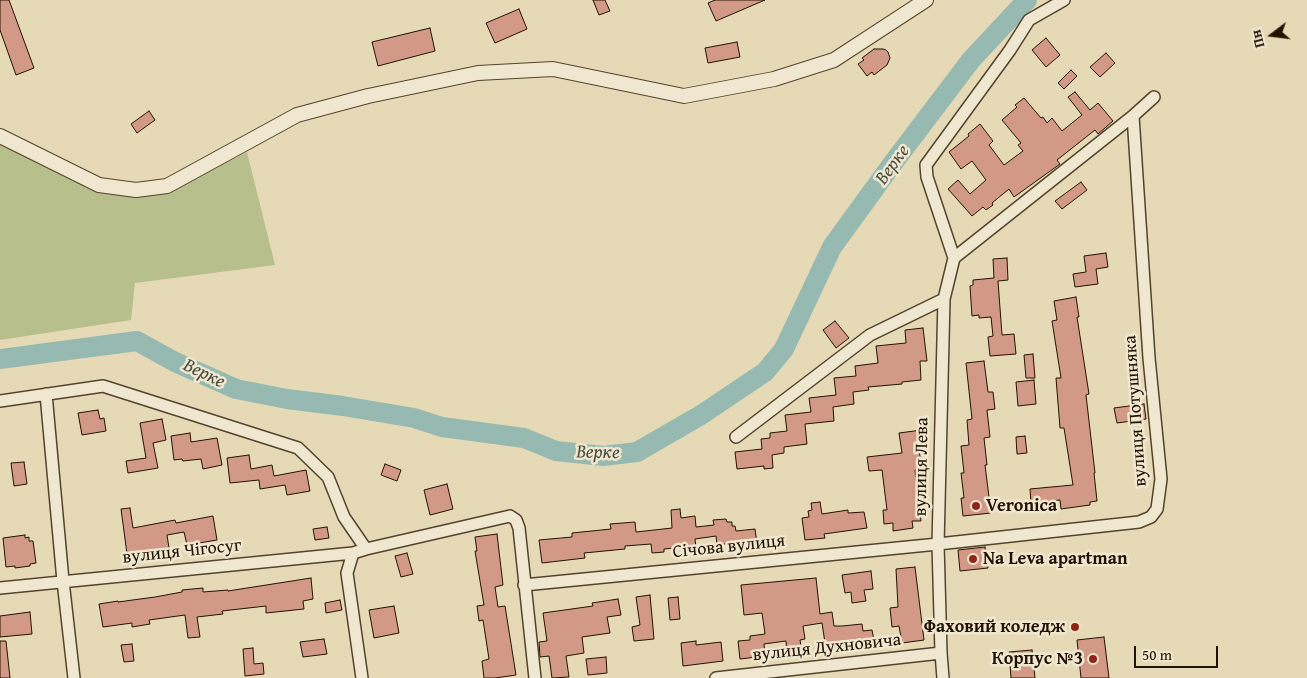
<!DOCTYPE html>
<meta charset="utf-8">
<style>
body{margin:0}
#map{position:relative;width:1307px;height:678px;overflow:hidden;background:#e6dab6;font-family:"Gentium Book Plus",serif}
canvas{display:block}
.north{position:absolute;left:1247px;top:10px;width:50px;height:50px;-webkit-text-stroke:4px #efe7d0;paint-order:stroke;rotate:255deg;font-size:14px;font-weight:700;line-height:20px;text-align:center;color:#231200}
.north::after{content:'';display:block;margin:auto;width:18px;height:22px;background:#231200;clip-path:polygon(50% 0,100% 100%,50% 72%,0 100%)}
.scale{position:absolute;left:1134px;top:646px;width:84px;height:22px;box-sizing:border-box;border:2px solid #231200;border-top:0;padding-left:6px;font-size:15px;line-height:18px;white-space:nowrap;color:#231200;-webkit-text-stroke:4px #efe7d0;paint-order:stroke}
</style>
<div id="map">
<canvas width="1307" height="678"></canvas>
<div class="north">Пн</div>
<div class="scale">50 m</div>
</div>
<script>
const c = document.querySelector('canvas').getContext('2d');
c.lineJoin = 'round';
function fillPath(path, color) { c.fillStyle = color; c.fill(path, 'evenodd'); }
const poly = rows => new Path2D(rows.map(r => 'M' + r).join(''));
function strokePath(path, color, width, dash) { c.strokeStyle = color; c.lineWidth = width; c.lineCap = dash ? 'butt' : 'round'; c.setLineDash(dash || []); c.stroke(path); }
function drawText(font, color, halo, rows, align = 'center') {
  c.font = font + ' "Gentium Book Plus",serif'; c.lineWidth = 5; c.setLineDash([]); c.textBaseline = 'middle'; c.strokeStyle = halo; c.fillStyle = color; for (const [text, x, y, turn = 0] of rows) {
    c.save(); c.translate(x, y); c.rotate((+turn || 0) * Math.PI / 180); c.textAlign = isNaN(turn) ? turn : align; if (halo) c.strokeText(text, 0, 0); c.fillText(text, 0, 0); c.restore();
  }
}
const green = poly([
 [0,144,94,191,132,197,171,192,247,152,275,265,135,283,131,320,0,340]
]);
const river = poly([
 [0,359,137,341,175,362,236,389,287,399,343,406,414,418,442,427,524,438,556,451,603,456,637,452,701,415,765,372,784,349,832,247,893,163,971,60,1027,0]
]);
const building = poly([
 [0,0,9,0,34,68,16,75,0,30,0,0],
 [593,0,605,0,610,11,599,15,593,0],
 [715,0,765,0,716,21,708,3,715,0],
 [519,9,527,29,495,43,486,23,519,9],
 [430,28,435,51,378,66,372,42,430,28],
 [1046,38,1060,55,1046,67,1032,50,1046,38],
 [737,42,740,57,708,63,705,48,737,42],
 [874,49,883,49,886,50,888,52,890,58,887,65,874,75,872,72,867,76,858,64,864,60,862,58,874,49],
 [1106,53,1115,63,1100,77,1090,67,1106,53],
 [1071,70,1077,76,1064,89,1058,83,1071,70],
 [1075,92,1090,110,1098,103,1113,121,1098,134,1095,130,1057,160,1060,164,1014,197,1009,189,992,203,993,205,986,210,983,207,972,216,948,189,958,180,970,194,986,180,972,161,961,169,949,152,969,136,968,134,980,124,993,141,989,145,1004,165,1023,151,1018,145,1021,143,1002,120,1017,107,1015,105,1024,98,1041,118,1043,117,1047,123,1052,118,1062,131,1082,115,1068,97,1075,92],
 [149,111,155,120,137,133,131,124,149,111],
 [1081,182,1087,190,1062,209,1055,201,1081,182],
 [1106,253,1108,267,1096,269,1098,284,1075,287,1073,274,1086,272,1084,256,1106,253],
 [1007,258,1008,280,998,281,1002,335,1014,334,1016,354,990,356,988,337,993,336,991,317,979,318,979,315,972,316,970,286,973,285,973,280,994,278,993,259,1007,258],
 [1076,297,1079,317,1077,317,1089,394,1086,395,1095,473,1094,473,1097,501,1090,502,1090,505,1061,509,1060,500,1031,503,1030,489,1073,485,1064,428,1060,428,1056,378,1061,378,1052,321,1057,320,1054,301,1076,297],
 [835,321,849,338,836,348,823,330,835,321],
 [923,328,927,361,920,361,921,380,902,382,902,384,868,387,869,390,853,392,854,404,833,407,834,421,805,424,807,444,784,447,784,453,772,455,773,468,764,469,764,466,737,469,735,452,762,449,761,439,770,438,770,433,787,431,785,415,811,412,809,398,836,395,834,378,856,376,855,366,878,363,876,346,906,343,905,330,923,328],
 [1033,354,1035,378,1026,378,1024,355,1033,354],
 [984,361,988,392,993,392,995,409,987,410,990,437,984,438,987,465,985,465,991,513,963,516,961,498,964,498,961,473,964,473,961,446,969,445,967,420,972,419,966,363,984,361],
 [1034,380,1036,404,1018,406,1016,382,1034,380],
 [1144,404,1146,419,1117,423,1114,408,1144,404],
 [98,410,100,419,104,418,106,431,82,435,78,413,98,410],
 [162,419,166,440,153,443,158,468,128,473,126,461,146,458,140,423,162,419],
 [922,430,925,450,919,450,922,469,915,470,921,521,912,521,913,528,893,531,893,523,884,524,883,510,887,510,882,470,869,471,867,457,902,453,899,433,922,430],
 [190,433,191,442,217,438,222,465,203,469,201,459,183,461,182,459,174,460,171,436,190,433],
 [1025,436,1027,453,1017,454,1016,437,1025,436],
 [249,455,251,469,272,465,274,476,306,470,310,491,287,495,285,485,260,489,259,480,230,483,227,458,249,455],
 [24,462,27,484,14,486,11,463,24,462],
 [385,464,401,470,397,481,381,475,385,464],
 [447,484,453,509,430,515,424,490,447,484],
 [820,502,822,514,848,510,848,513,864,512,867,528,824,534,825,538,805,540,802,518,809,517,808,511,812,510,811,503,820,502],
 [130,508,133,528,175,520,176,523,213,516,217,540,187,545,184,532,167,535,169,548,127,554,121,509,130,508],
 [680,509,681,518,695,516,696,527,714,525,713,520,726,519,727,522,732,522,732,526,735,526,736,531,755,529,757,544,748,545,747,541,717,545,716,536,695,539,696,548,684,549,684,547,664,549,664,552,652,553,651,544,625,546,625,549,584,553,585,558,542,563,539,540,572,537,572,533,611,529,610,524,635,522,636,532,672,528,671,510,680,509],
 [327,527,329,538,315,540,313,529,327,527],
 [497,534,503,585,495,587,498,607,505,606,516,675,495,678,484,678,482,661,489,659,483,620,479,621,477,606,484,605,475,551,477,551,475,537,497,534],
 [25,535,25,538,29,537,29,541,33,541,36,563,30,564,30,566,15,568,15,566,6,567,3,538,25,535],
 [985,547,988,568,960,571,958,550,985,547],
 [407,553,413,574,401,577,395,556,407,553],
 [915,567,924,640,902,643,899,626,892,627,890,608,898,607,896,569,915,567],
 [871,571,873,589,864,590,866,601,852,603,851,592,845,593,842,575,871,571],
 [311,578,313,599,303,601,304,609,266,613,266,606,222,611,223,614,197,617,200,637,188,638,185,615,149,620,150,624,132,627,132,623,103,627,99,604,118,601,118,602,155,597,182,592,182,590,203,588,203,592,228,590,228,591,311,578],
 [816,578,820,614,832,612,834,626,842,626,862,624,863,631,872,630,875,646,858,648,858,646,830,650,829,643,825,643,822,623,803,626,805,639,800,640,802,652,787,654,786,641,764,644,765,656,740,659,738,641,750,640,750,636,765,634,762,613,744,615,741,585,816,578],
 [650,595,654,639,634,641,632,627,640,625,636,597,650,595],
 [678,597,680,619,670,620,668,598,678,597],
 [618,599,621,615,607,617,610,633,582,637,584,653,566,656,569,677,552,678,549,656,540,657,539,642,547,641,543,613,593,606,592,603,618,599],
 [340,600,342,610,326,613,325,603,340,600],
 [394,606,399,633,374,638,369,610,394,606],
 [30,612,32,634,0,637,0,616,30,612],
 [1104,637,1109,678,1081,678,1077,640,1104,637],
 [324,639,327,654,303,657,300,642,324,639],
 [0,641,6,641,10,678,0,678,0,641],
 [696,641,696,645,721,642,723,661,683,666,681,643,696,641],
 [132,644,134,661,124,662,121,645,132,644],
 [253,648,254,664,263,663,264,674,245,676,243,649,253,648],
 [1032,650,1035,678,1011,678,1009,652,1032,650],
 [606,657,607,673,588,675,586,659,606,657]
]);
const minor = poly([
 [1064,0,1029,20,1010,50,926,165,927,177,954,258,1133,116,1154,97],
 [46,394,63,581,74,678],
 [0,401,103,386,298,448,328,477,344,517,366,549,510,516,516,520,519,528,535,678],
 [736,437,870,335,944,299],
 [353,553,347,573,362,678],
 [524,585,938,544,1139,522,1151,517,1157,509,1161,479,1149,358,1133,116],
 [0,588,353,553,366,549],
 [716,678,941,653],
 [943,678,941,653,938,544,944,299,954,258]
]);
const tertiary = poly([
 [0,136,99,185,136,190,167,186,297,115,368,96,478,73,553,69,684,96,774,79,834,60,926,0]
]);
const markers = [
 [976,506,5,"#8f2418"],
 [973,559,5,"#8f2418"],
 [1075,627,5,"#8f2418"],
 [1093,659,5,"#8f2418"]
];
const streetNames = [
 ["вулиця Потушняка",1136,411,-94],
 ["вулиця Лева",922,467,-89],
 ["Січова вулиця",729,547,-6],
 ["вулиця Чігосуг",182,552,-6],
 ["вулиця Духновича",827,648,-6]
];
const poiNames = [
 ["Veronica",986,506],
 ["Na Leva apartman",983,559],
 ["Фаховий коледж",1065,627,"right"],
 ["Корпус №3",1083,659,"right"]
];
const waterNames = [
 ["Верке",893,165,-54],
 ["Верке",204,374,26],
 ["Верке",598,453,1]
];
fillPath(green, '#b7bf8c');
strokePath(river, '#96bab1', 20);
fillPath(building, '#d19986');
strokePath(building, '#231200', 1);
strokePath(minor, '#54442e', 14);
strokePath(tertiary, '#54442e', 16);
strokePath(minor, '#efe7d0', 11);
strokePath(tertiary, '#efe7d0', 14);
for (const [x, y, r, color] of markers) { const dot = new Path2D(); dot.arc(x, y, r, 0, 2 * Math.PI); c.fillStyle = color; c.fill(dot); strokePath(dot, '#efe7d0', 2); }
drawText('18px', '#231200', '#efe7d0', streetNames);
drawText('bold 18px', '#231200', '#efe7d0', poiNames, 'left');
drawText('italic 19px', '#4b4d3e', '#efe7d0', waterNames);
</script>
